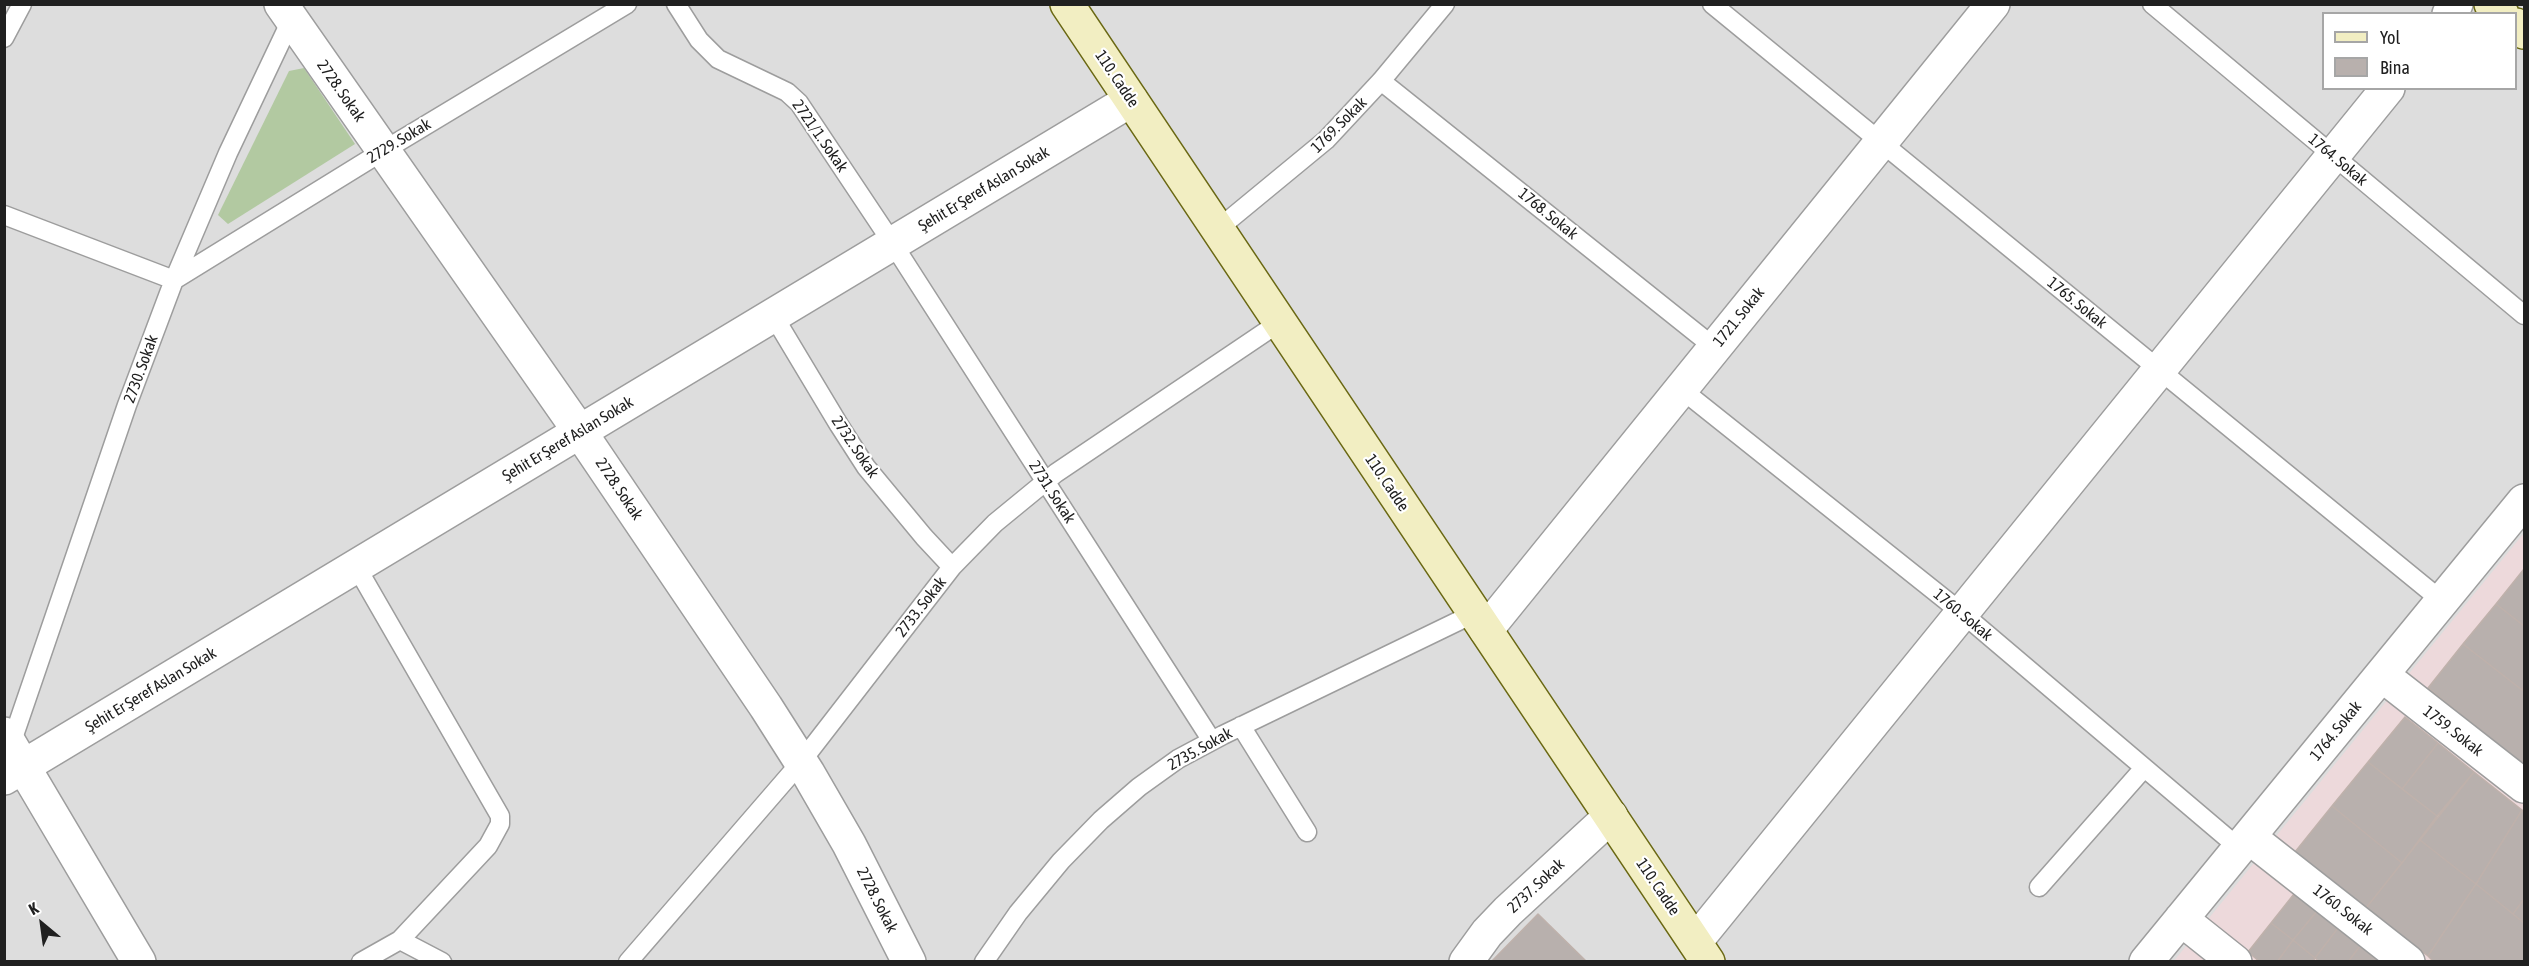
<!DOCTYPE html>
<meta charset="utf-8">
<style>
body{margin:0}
#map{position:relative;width:2529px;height:966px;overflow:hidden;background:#efebe7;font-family:"Asap Condensed",sans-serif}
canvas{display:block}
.frame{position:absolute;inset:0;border:6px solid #202020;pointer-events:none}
.legend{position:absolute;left:2322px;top:12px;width:195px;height:78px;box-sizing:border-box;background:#fff;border:2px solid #a6a6a6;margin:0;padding:8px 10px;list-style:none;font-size:18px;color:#202020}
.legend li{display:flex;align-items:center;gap:12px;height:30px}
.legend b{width:30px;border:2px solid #a6a6a6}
.north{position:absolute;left:12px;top:894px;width:60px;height:60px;-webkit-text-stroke:4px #fff;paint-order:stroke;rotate:331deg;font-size:16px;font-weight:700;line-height:24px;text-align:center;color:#202020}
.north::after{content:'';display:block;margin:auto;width:21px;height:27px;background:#202020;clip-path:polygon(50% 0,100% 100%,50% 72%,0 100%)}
</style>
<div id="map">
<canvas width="2529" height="966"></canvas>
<div class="frame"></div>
<ul class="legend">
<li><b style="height:8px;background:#f2eec2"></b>Yol</li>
<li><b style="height:16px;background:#b8b0ad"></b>Bina</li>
</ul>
<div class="north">K</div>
</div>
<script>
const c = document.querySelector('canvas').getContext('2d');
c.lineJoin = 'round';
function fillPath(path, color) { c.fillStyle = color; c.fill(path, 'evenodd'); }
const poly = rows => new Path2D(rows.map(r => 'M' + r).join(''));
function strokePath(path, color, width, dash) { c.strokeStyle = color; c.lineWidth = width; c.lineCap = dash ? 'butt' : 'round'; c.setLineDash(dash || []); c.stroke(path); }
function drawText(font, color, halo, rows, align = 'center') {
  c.font = font + ' "Asap Condensed",sans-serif'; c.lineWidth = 4.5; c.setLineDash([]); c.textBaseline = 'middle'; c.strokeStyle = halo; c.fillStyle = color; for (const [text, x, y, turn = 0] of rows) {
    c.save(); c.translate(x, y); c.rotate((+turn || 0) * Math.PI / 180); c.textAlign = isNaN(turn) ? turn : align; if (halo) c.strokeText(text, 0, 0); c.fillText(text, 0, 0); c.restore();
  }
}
const residential = poly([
 [5,5,2524,5,2524,961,5,961],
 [2324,14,2516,14,2516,88,2324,88]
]);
const commercial = poly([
 [2524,533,2524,961,2173,962]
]);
const forest = poly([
 [304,68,355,144,228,224,218,215,289,71]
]);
const building = poly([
 [2524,569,2524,626,2496,604,2524,569],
 [2496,604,2524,626,2524,686,2522,690,2463,644,2496,604],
 [2463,644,2522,690,2524,686,2524,765,2428,688,2463,644],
 [2405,717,2438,743,2402,789,2368,762,2405,717],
 [2438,743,2474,772,2437,816,2402,789,2438,743],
 [2368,762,2437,816,2402,863,2332,806,2368,762],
 [2474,772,2522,810,2476,884,2420,840,2474,772],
 [2332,806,2402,863,2366,908,2295,852,2332,806],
 [2522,810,2524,813,2524,899,2513,914,2476,884,2522,810],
 [2420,840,2476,884,2428,956,2366,908,2420,840],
 [2476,884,2524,923,2524,962,2434,962,2428,956,2476,884],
 [2294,894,2317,911,2293,940,2271,923,2294,894],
 [2524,899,2524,923,2513,914,2524,899],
 [2317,911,2338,928,2315,958,2293,940,2317,911],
 [1538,914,1587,962,1491,962,1538,914],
 [2271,923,2293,940,2277,962,2260,962,2248,952,2271,923],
 [2338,928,2360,946,2348,962,2320,962,2315,958,2338,928],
 [2293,940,2315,958,2313,962,2277,962,2293,940],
 [2360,946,2381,962,2348,962,2360,946]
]);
const lane = poly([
 [676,4,699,40,718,59,787,92,799,103,893,244,1212,741],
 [1712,4,2442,601],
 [2152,4,2524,315],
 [4,38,22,4],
 [1381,81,1715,348],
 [4,215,174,280,383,151,627,4],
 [1218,229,1326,140,1381,81,1445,4],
 [773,315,839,425,866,467,924,537,952,567],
 [1681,389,1962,613,2239,848],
 [356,566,500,816,500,824,488,846,400,940],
 [1241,726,1307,832],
 [11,744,127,405,174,280,228,153,293,16],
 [2039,887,2144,768],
 [361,962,400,940,442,962],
 [628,962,801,762,952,567,995,523,1056,473,1280,322],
 [984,962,1018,913,1061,861,1101,820,1139,787,1178,759,1223,735,1475,613]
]);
const street = poly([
 [281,4,580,432,766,707,808,773,849,844,909,962],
 [2449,14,2456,4],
 [1486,630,1993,4],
 [2382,675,2524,786],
 [4,734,139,962],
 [4,778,1131,100],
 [2249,837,2408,962],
 [2181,919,2235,962],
 [1695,942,2388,88],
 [1466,962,1487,933,1508,911,1611,816],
 [2146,962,2524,501]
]);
const secondary = poly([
 [1067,4,1708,962],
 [2491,4,2502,14],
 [2516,25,2524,32]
]);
const streetNames = [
 ["110. Cadde",1117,79,56],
 ["2728. Sokak",341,91,55],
 ["1769. Sokak",1339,125,-45],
 ["2721/1. Sokak",820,136,55],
 ["2729. Sokak",399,141,-31],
 ["1764. Sokak",2338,160,40],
 ["Şehit Er Şeref Aslan Sokak",984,189,-31],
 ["1768. Sokak",1548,214,39],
 ["1765. Sokak",2077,303,39],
 ["1721. Sokak",1739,317,-51],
 ["2730. Sokak",141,369,-70],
 ["Şehit Er Şeref Aslan Sokak",568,439,-31],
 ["2732. Sokak",855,447,56],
 ["110. Cadde",1387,483,56],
 ["2728. Sokak",619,489,56],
 ["2731. Sokak",1052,492,57],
 ["2733. Sokak",921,607,-52],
 ["1760. Sokak",1963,615,40],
 ["Şehit Er Şeref Aslan Sokak",151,690,-31],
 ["1764. Sokak",2336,731,-51],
 ["1759. Sokak",2453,731,38],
 ["2735. Sokak",1200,749,-29],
 ["2737. Sokak",1536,886,-43],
 ["110. Cadde",1658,887,56],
 ["2728. Sokak",877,900,63],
 ["1760. Sokak",2343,910,38]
];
fillPath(residential, '#ddd');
fillPath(commercial, '#edd9db');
fillPath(forest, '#b2c9a1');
fillPath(building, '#b8b0ad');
strokePath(building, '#bfb1ab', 1.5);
strokePath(lane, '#9d9d9d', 21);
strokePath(street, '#9d9d9d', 36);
strokePath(secondary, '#6a6813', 36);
strokePath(lane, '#fff', 18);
strokePath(street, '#fff', 33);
strokePath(secondary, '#f2eec2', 33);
drawText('16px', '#202020', '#fff', streetNames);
</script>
